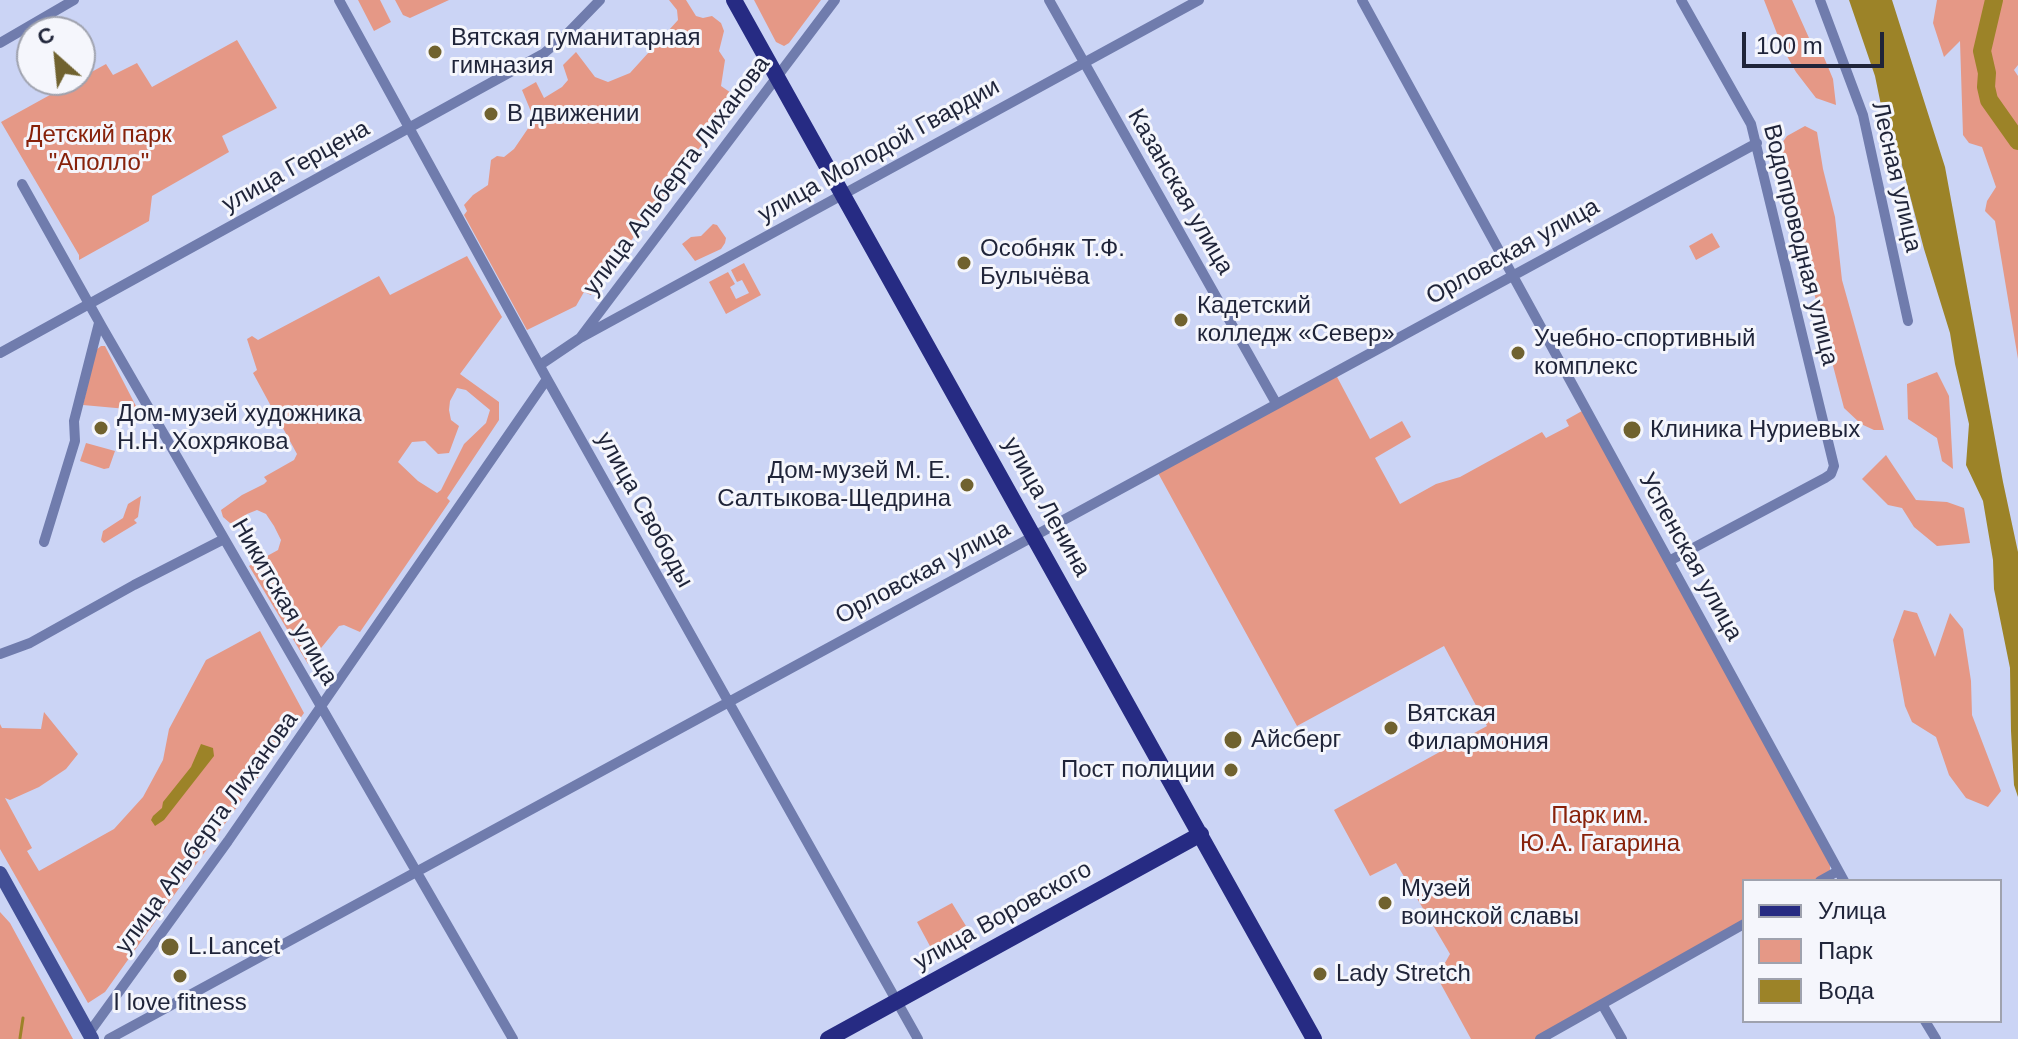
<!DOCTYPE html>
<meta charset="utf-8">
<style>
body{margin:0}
#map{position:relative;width:2018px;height:1039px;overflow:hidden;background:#cbd4f5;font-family:Arial,sans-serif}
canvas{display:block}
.legend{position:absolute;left:1742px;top:879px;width:260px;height:144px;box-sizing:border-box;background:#f5f6fc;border:2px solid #9fa2ae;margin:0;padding:10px 14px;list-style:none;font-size:24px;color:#1f2439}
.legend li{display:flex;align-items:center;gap:16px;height:40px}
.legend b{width:40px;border:2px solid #9fa2ae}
.north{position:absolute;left:16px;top:16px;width:80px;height:80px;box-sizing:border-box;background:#f5f6fc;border:2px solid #9fa2ae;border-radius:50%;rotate:333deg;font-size:22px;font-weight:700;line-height:32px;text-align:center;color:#1f2439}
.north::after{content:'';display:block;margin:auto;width:28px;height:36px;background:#70622f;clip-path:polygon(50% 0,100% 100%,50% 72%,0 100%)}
.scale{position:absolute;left:1742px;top:32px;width:142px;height:36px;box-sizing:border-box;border:4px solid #1f2439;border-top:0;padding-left:10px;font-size:24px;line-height:28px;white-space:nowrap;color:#1f2439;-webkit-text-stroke:6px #f5f6fc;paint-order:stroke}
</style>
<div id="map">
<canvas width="2018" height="1039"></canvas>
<ul class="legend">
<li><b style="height:10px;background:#262b83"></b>Улица</li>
<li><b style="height:22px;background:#e59886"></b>Парк</li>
<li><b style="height:22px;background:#9c8328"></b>Вода</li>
</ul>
<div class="north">С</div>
<div class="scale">100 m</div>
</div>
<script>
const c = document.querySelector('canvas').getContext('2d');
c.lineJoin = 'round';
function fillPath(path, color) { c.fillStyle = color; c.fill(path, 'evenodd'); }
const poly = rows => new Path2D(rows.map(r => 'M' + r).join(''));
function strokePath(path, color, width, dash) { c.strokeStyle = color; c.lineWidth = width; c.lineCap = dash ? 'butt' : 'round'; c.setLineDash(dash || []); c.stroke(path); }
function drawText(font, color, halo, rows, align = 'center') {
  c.font = font + ' Arial,sans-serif'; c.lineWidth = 6; c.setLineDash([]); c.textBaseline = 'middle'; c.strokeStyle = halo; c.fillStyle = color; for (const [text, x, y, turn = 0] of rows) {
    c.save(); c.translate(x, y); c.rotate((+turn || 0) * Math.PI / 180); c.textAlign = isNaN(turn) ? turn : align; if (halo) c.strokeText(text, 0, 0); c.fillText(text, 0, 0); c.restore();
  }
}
const green = poly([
 [358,0,380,0,391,22,374,31],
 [395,0,449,0,410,18,403,15],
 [669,0,686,0,696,16,703,18,712,16,721,23,724,31,719,51,725,60,721,86,737,97,591,295,584,292,576,306,527,330,464,215,467,211,464,205,473,195,488,185,491,160,497,156,504,157,514,149,529,127,532,114,522,90,536,82,544,98,562,87,568,80,563,65,576,52,595,77,608,82,630,73,678,20,677,10],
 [754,0,821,0,789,43,784,46,776,42],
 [1764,0,1792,0,1809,38,1823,55,1833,79,1836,105,1816,98,1796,72,1783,49],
 [1937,0,2018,0,2018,65,2014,70,2018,76,2018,359,1995,221,1985,211,1987,201,1996,187,1982,147,1969,143,1963,135,1960,41,1944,57,1933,23],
 [237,40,277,108,222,136,229,152,152,196,149,221,79,260,79,255,1,122,106,64,113,75,137,63,152,87],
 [1805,126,1817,132,1823,169,1835,217,1842,280,1884,430,1874,430,1861,424,1844,408,1777,150,1787,136],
 [713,224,717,225,726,238,725,243,721,249,695,261,682,244,691,237,701,236],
 [1712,233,1720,247,1696,260,1689,246],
 [467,256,502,317,460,374,499,402,499,420,447,498,450,501,437,520,360,632,344,625,339,626,308,664,249,566,278,550,281,540,274,526,266,514,257,510,247,514,239,525,230,523,223,517,221,510,242,495,264,484,267,481,264,477,294,460,297,454,253,373,257,370,247,339,252,336,258,340,379,276,390,295],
 [457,388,466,390,490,410,486,423,464,444,441,490,437,493,418,481,398,462,412,442,425,441,438,454,449,453,459,426,451,420,449,410,450,401],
 [744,263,761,295,726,314,709,282,728,272,735,284,730,287,736,299,749,293,742,280,737,282,731,270],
 [101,346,105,346,138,410,83,405,96,350],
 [1937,372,1949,396,1953,469,1942,461,1937,438,1908,419,1907,384],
 [1336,375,1370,439,1402,421,1411,437,1375,458,1400,504,1436,484,1460,477,1542,432,1546,438,1569,426,1566,420,1582,411,1830,861,1830,871,1817,881,1744,881,1744,923,1541,1039,1471,1039,1437,977,1450,954,1396,863,1370,876,1334,810,1487,726,1444,646,1297,726,1158,473],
 [86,443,115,451,109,468,104,469,80,461],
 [1886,455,1916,500,1947,502,1964,508,1970,543,1937,546,1914,527,1902,508,1888,505,1862,479],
 [141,496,138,517,134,520,137,523,104,543,101,540,103,531,123,518,128,504],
 [1904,610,1917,613,1935,657,1950,613,1963,629,1971,681,1972,715,2001,791,1988,807,1966,798,1949,775,1936,737,1912,722,1905,706,1893,640],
 [260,631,304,713,105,992,88,1003,0,849,0,724,2,728,41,729,44,712,78,754,66,769,39,787,10,800,5,798,32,848,27,851,39,871,114,829,143,797,163,760,169,729,206,660],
 [952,903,966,926,931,948,917,922],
 [0,912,10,923,73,1039,0,1039]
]);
const water = poly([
 [1849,0,1892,0,1945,167,2003,482,2018,552,2018,797,2014,785,2011,731,2010,668,1994,589,1993,560,1983,501,1966,465,1969,424,1955,364,1950,333,1924,249,1899,154,1883,115,1875,76],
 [201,744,213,748,214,756,164,820,155,826,151,820,153,816,162,808,163,802,191,767]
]);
const stream = poly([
 [20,1038,23,1018]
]);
const river = poly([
 [1994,0,1982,51,1987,73,1986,87,1989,100,2018,141]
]);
const street = poly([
 [339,0,547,379,918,1039],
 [1049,0,1276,403],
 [1362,0,1844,881],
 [1820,0,1863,115,1908,321],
 [0,43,74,0],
 [22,184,102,327,513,1039],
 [580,338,1199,0],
 [0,353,543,54,567,34,600,0],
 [540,365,580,338,835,0],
 [44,542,75,441,74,421,99,323],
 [1669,561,1825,478,1831,474,1834,466,1751,124,1681,0],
 [0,654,30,643,134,585,224,539],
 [1820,881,1838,871],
 [1602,1004,1622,1039],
 [1925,1021,1936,1039],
 [89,1033,228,841,547,379],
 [109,1039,1757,143],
 [1540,1039,1744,924]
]);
const secondary = poly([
 [0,873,92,1039]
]);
const primary = poly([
 [734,0,1314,1039],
 [828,1039,1201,834]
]);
const markers = [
 [435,52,8,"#70622f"],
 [491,114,8,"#70622f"],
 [964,263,8,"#70622f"],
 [1181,320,8,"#70622f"],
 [1518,353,8,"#70622f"],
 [101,428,8,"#70622f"],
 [1632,430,10,"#70622f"],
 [967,485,8,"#70622f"],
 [1391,728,8,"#70622f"],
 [1233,740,10,"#70622f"],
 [1231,770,8,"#70622f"],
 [1385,903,8,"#70622f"],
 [170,947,10,"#70622f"],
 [1320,974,8,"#70622f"],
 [180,976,8,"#70622f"]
];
const poiNames = [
 ["Вятская гуманитарная",451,38],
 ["гимназия",451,66],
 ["В движении",507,114],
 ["Особняк Т.Ф.",980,249],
 ["Булычёва",980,277],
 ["Кадетский",1197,306],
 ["колледж «Север»",1197,334],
 ["Учебно-спортивный",1534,339],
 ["комплекс",1534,367],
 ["Дом-музей художника",117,414],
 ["Н.Н. Хохрякова",117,442],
 ["Клиника Нуриевых",1650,430],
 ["Дом-музей М. Е.",951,471,"right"],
 ["Салтыкова-Щедрина",951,499,"right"],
 ["Вятская",1407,714],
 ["Филармония",1407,742],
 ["Айсберг",1251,740],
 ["Пост полиции",1215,770,"right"],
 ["Музей",1401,889],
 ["воинской славы",1401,917],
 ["L.Lancet",188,947],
 ["Lady Stretch",1336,974],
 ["I love fitness",180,1003,"center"]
];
const parkNames = [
 ["Детский парк",99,135],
 ["\"Аполло\"",99,163],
 ["Парк им.",1600,816],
 ["Ю.А. Гагарина",1600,844]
];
const streetNames = [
 ["улица Молодой Гвардии",879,151,-29],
 ["улица Герцена",296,167,-29],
 ["улица Альберта Лиханова",677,176,-53],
 ["Лесная улица",1896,177,77],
 ["Казанская улица",1180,192,60],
 ["Водопроводная улица",1800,245,76],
 ["Орловская улица",1513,252,-29],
 ["улица Ленина",1046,507,61],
 ["улица Свободы",644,510,61],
 ["Успенская улица",1690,557,61],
 ["Орловская улица",923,573,-28],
 ["Никитская улица",284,602,60],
 ["улица Альберта Лиханова",207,833,-54],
 ["улица Воровского",1003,916,-29]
];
fillPath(green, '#e59886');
fillPath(water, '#9c8328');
strokePath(stream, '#9c8328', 3);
strokePath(river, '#9c8328', 18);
strokePath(street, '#707cad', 10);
strokePath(secondary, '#424f96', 14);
strokePath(primary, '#262b83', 16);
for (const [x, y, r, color] of markers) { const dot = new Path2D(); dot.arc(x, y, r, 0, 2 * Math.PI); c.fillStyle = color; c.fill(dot); strokePath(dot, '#f5f6fc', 3); }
drawText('24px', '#1f2439', '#f5f6fc', poiNames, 'left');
drawText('24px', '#87210a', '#f5f6fc', parkNames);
drawText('24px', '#1f2439', '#f5f6fc', streetNames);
</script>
